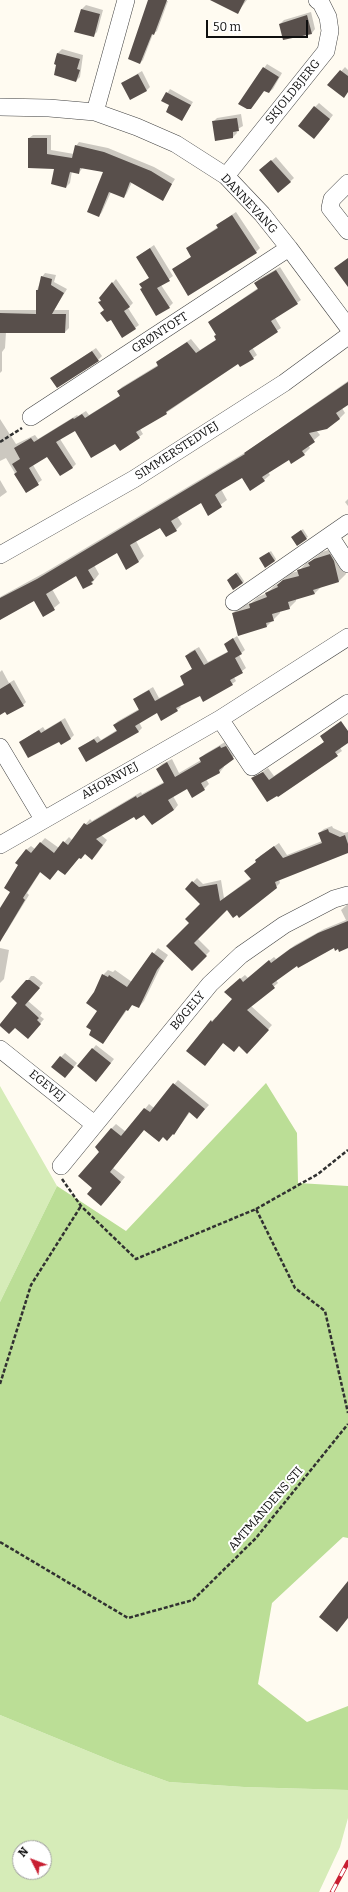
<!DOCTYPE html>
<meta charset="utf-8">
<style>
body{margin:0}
#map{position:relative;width:348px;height:1892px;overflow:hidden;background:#fffbf1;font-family:Bitter,serif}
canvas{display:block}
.north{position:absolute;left:12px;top:1840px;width:40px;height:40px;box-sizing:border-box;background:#fff;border:1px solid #9f9f9f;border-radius:50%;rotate:312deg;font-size:11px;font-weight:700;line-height:16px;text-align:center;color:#0f0f0f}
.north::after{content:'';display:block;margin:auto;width:14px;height:18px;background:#c81e31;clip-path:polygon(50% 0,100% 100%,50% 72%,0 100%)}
.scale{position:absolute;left:206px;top:20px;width:102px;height:18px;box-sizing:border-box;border:2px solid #0f0f0f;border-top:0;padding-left:5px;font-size:12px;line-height:14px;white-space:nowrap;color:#0f0f0f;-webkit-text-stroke:3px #fff;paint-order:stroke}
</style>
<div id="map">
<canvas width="348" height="1892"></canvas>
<div class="north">N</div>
<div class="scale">50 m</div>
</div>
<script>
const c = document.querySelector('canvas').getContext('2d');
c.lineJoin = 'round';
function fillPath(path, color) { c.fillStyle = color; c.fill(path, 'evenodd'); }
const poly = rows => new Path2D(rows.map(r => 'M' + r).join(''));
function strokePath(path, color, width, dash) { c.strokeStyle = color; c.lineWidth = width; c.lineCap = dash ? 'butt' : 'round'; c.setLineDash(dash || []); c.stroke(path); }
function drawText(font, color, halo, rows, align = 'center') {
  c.font = font + ' Bitter,serif'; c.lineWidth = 4; c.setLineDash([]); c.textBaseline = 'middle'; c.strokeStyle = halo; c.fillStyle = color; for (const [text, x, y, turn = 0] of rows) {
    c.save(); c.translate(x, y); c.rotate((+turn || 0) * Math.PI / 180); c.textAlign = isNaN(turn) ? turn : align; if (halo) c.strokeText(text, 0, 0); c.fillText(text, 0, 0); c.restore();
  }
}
const green = poly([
 [0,1086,57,1186,0,1302],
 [0,1715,117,1763,169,1782,244,1787,348,1790,348,1818,340,1847,319,1892,0,1892],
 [20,1848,44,1848,44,1872,20,1872]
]);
const forest = poly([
 [266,1083,297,1133,298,1183,348,1186,348,1538,343,1537,272,1603,258,1684,307,1722,348,1706,348,1790,244,1787,169,1782,117,1763,0,1715,0,1302,57,1186,126,1231]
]);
const shadow = poly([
 [149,0,168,1,157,31,153,34,143,60,140,63],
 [227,0,247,0,237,13],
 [86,5,103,10,97,32,93,36,76,31,82,9],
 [311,12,315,29,312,33,280,24,284,20],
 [62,49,83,55,80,77,76,81,55,63,58,53],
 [267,64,282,73,273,89,269,92,265,90,251,108,239,104],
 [345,67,348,70,348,92,329,85],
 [142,71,150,87,146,91,122,83],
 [170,89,193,102,182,120,170,104,162,101],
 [319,103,333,115,318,134,315,107],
 [241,114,243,126,236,130,237,133,233,137,213,122,217,118],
 [33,135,51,135,51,150,74,154,76,146,79,142,108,148,154,167,175,179,162,199,132,182,127,193,124,197,111,192,102,212,99,216,104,172,83,167,79,173,72,171,70,183,66,187,55,168,29,138],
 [276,157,294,178,279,192,264,167],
 [236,212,260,248,256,252,173,270,192,256,187,249,191,245,218,227,217,225,221,222],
 [154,245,173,276,161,285,173,303,169,307,143,288,140,284,150,277,137,257],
 [280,267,301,300,275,318,281,328,252,347,257,355,253,358,239,363,166,413,140,429,143,434,139,437,115,442,75,430,60,439,76,464,72,468,48,456,33,465,42,480,26,492,6,458,0,461,0,419,16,444,35,435,38,439,77,415,78,416,86,411,89,415,121,395,118,391,122,387,158,365,161,359,191,339,200,350,217,339,215,336,217,334,209,322,258,288,255,283,259,279],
 [45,273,56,275,54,282,67,289,54,310,69,310,69,328,65,332,6,332,5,348,2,352,2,371,0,373,0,310,37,310,37,290,42,277],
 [116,279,133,303,128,308,139,325,135,328,100,302,102,300,100,298],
 [96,348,102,356,98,360,52,378],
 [348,381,348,404,342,408,345,413,339,419,316,430,320,435,308,445,310,448,304,454,289,459,268,472,270,475,264,480,242,476,221,489,227,500,208,514,201,502,177,516,182,524,176,530,161,527,136,541,144,556,139,561,127,568,117,552,94,565,99,574,92,583,76,575,52,589,60,603,44,616,35,600,0,619,0,597,44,573,246,452],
 [0,480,7,492,0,497],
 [348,499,348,506,345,502],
 [303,529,308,537,306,538,294,535],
 [337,547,341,554,346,574,339,581,322,586,315,593,296,599,296,601,289,608,280,611,280,613,267,626,233,613,240,606,251,603,258,597,267,593,274,586,279,583,291,573,299,571,306,563,311,561,322,552],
 [271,551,276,559,275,561,262,557],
 [238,572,244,581,243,583,229,578],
 [237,636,245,650,239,655,246,668,234,677,236,681,232,684,200,694,179,705,181,707,177,710,157,712,139,722,142,728,139,731,79,748,98,736,101,740,117,730,114,725,118,721,139,709,134,700,138,696,153,687,159,698,185,684,181,676,193,668,186,656,190,652,199,647,208,662,229,651,225,644],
 [2,670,9,683,14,680,26,702,23,705,0,701,0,672],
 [65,718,74,735,71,738,20,742,43,727,45,730],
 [333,736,342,751,278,795,252,779,268,768,274,776],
 [225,742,226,745,231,742,238,753,223,765,224,767,220,772,206,779,209,784,204,789,187,788,173,796,178,805,174,810,135,815,101,835,107,840,97,854,92,859,85,853,80,857,65,874,58,869,41,871,27,893,29,895,7,931,3,936,0,934,0,910,11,892,19,865,26,850,31,846,35,849,45,838,59,848,69,837,72,840,90,819,92,821,141,792,142,794,164,782,157,769,162,764,172,759,179,773,201,760,200,759,205,754],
 [332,826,333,828,344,833,348,832,348,852,279,879,280,883,276,887,237,914,227,909,198,939,210,951,192,969,190,923,202,904,186,889,197,878,203,884,221,880,224,898,251,878,260,856,279,843,287,855,322,841,319,833,324,829],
 [348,904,348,947,335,947,297,965,276,980,278,983,251,1006,272,1025,251,1048,223,1043,209,1061,212,1021,216,1017,217,1018,234,999,230,987,245,975,248,978,274,957,276,959,295,945,324,929,346,920,341,910],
 [0,948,9,950,4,979,0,983],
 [158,948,168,955,162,964,144,1001,139,1007,133,1004,127,1010,103,1043,94,993,103,975,108,970,113,972,115,970,132,982],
 [31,976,34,976,43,983,28,1001,42,1013,40,1016,44,1019,31,1034,15,1027,19,1002,27,981],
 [96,1045,114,1059,100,1077,78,1066],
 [65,1053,77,1063,69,1073,61,1057],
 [178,1080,209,1105,197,1118,190,1112,174,1134,163,1136,144,1129,113,1168,125,1177,106,1200,94,1187,100,1152,111,1129,116,1124,126,1132,149,1104,154,1108]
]);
const building = poly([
 [148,0,167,0,154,35,152,34,140,64,128,59],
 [210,0,245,0,238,14],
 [81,9,100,14,94,37,74,32],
 [307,15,312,34,283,40,279,24],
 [57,53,80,59,77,69,80,70,76,82,54,75,56,65,54,64],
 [263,67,279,77,269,93,264,91,251,109,247,109,238,104],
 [340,70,348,76,348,92,344,98,327,85],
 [138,74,147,91,130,100,121,83],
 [166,92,191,105,182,121,166,112,169,105,161,101],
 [314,106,330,119,314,139,298,126],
 [237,118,239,131,233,132,233,138,215,141,212,121],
 [28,138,47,138,47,154,72,158,75,145,104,152,151,171,172,184,163,201,130,182,124,198,109,192,99,217,87,212,103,172,80,168,79,174,70,172,66,188,51,184,54,169,28,168],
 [271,160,291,182,278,193,259,170],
 [232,215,257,253,188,296,172,269,191,257,186,248,218,228,216,225],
 [150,248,170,281,157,288,170,308,156,316,140,289,142,288,139,284,149,278,136,257],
 [348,258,348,287,334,268],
 [276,270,298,304,271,321,278,332,249,351,254,359,240,367,238,364,166,412,167,414,136,432,140,438,120,451,115,444,91,458,75,431,56,442,73,468,60,476,47,457,29,468,39,485,26,493,14,474,17,472,12,464,20,459,14,448,31,438,34,442,73,418,74,419,82,414,85,418,120,396,117,391,158,366,156,362,187,342,196,353,216,340,214,336,216,335,208,322,258,289,254,283],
 [41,276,52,279,51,285,64,293,52,314,66,314,65,333,0,333,0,313,36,314,36,290,38,290],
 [112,282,130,307,124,311,136,329,122,338,111,320,107,322,100,313,104,310,98,302,101,301,99,298],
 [92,351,99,361,57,388,50,378],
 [348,382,348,405,336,413,340,419,327,429,309,433,315,442,302,451,305,455,291,464,289,460,262,477,265,481,250,491,242,478,220,491,215,495,222,507,208,516,201,503,171,521,177,531,166,537,160,528,130,545,139,562,126,570,117,553,88,570,94,580,91,582,93,584,83,589,76,576,46,594,55,610,43,617,34,601,0,620,0,598,37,579,245,454,244,453],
 [301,530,307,539,297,546,291,537],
 [269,552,275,561,265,568,259,558],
 [330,554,334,561,339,582,313,590,315,594,288,602,290,609,272,614,274,621,266,623,267,627,238,636,232,613,250,608,249,604,267,597,265,593,278,587,277,585,283,580,299,576,297,570,310,566,308,563,314,559],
 [236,573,243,583,233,590,227,580],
 [233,638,242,654,235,658,243,673,230,680,233,685,203,702,200,696,176,708,178,711,161,721,157,713,135,726,139,732,86,762,78,748,94,739,97,743,117,731,113,725,139,710,133,699,149,690,155,701,184,685,180,676,192,669,185,656,195,650,204,665,228,652,224,644],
 [10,683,24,706,7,715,5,712,0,715,0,689],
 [61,721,71,739,61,745,59,742,28,758,19,742,39,730,41,733],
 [341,721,348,731,348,743,335,752,338,756,278,797,277,796,267,802,251,778,263,772,269,780,324,742,320,736],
 [220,746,221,748,226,746,234,759,219,770,220,773,201,783,205,790,192,798,187,789,168,800,174,810,152,825,144,815,136,820,134,817,96,839,103,845,92,860,85,854,81,859,79,858,65,875,58,870,50,880,40,872,23,898,25,900,0,942,0,908,10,892,4,888,18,865,15,863,26,849,31,853,40,842,54,853,63,841,68,845,84,823,87,825,136,796,137,798,164,783,156,769,167,762,175,777,201,762,199,758],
 [328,829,329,832,340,837,345,835,348,844,348,853,275,882,277,888,239,918,237,915,233,918,227,910,194,943,207,956,192,971,166,946,189,923,185,919,200,904,185,889,192,881,199,887,217,884,220,901,251,879,244,871,256,862,255,860,274,846,283,858,322,843,318,833],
 [348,921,348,948,339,952,338,949,335,951,334,948,298,968,297,966,272,984,275,988,247,1010,269,1030,247,1054,239,1046,234,1052,223,1043,205,1066,186,1051,211,1020,212,1022,232,999,224,992,240,978,243,982,269,960,271,963,290,949,318,933],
 [152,952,164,961,157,970,139,1008,132,1005,128,1011,126,1010,103,1044,89,1035,91,1030,86,1027,97,1011,86,1003,94,992,102,974,108,977,109,975,127,987],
 [26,980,30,980,40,988,25,1005,39,1018,37,1020,41,1024,28,1039,15,1028,9,1034,0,1026,0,1024,17,1003,11,997],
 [92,1048,111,1063,96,1082,77,1066],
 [60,1056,74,1067,65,1078,51,1067],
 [173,1083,205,1109,197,1119,189,1112,174,1135,173,1134,167,1141,163,1137,159,1142,144,1130,110,1172,121,1182,101,1206,87,1194,92,1188,78,1176,99,1152,95,1147,111,1128,121,1136,144,1108,150,1112],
 [348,1581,348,1618,337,1632,319,1617]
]);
const path = poly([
 [0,442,22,428],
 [62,1179,81,1206,136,1259,256,1209,295,1288,325,1311,348,1413],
 [256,1209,318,1174,348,1150],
 [0,1384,31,1285,81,1206],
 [0,1542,128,1618,193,1600,256,1538,348,1424]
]);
const minor = poly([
 [0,107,49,108,95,112,137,127,176,144,226,176,262,214,289,248,348,327],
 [95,112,126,0],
 [226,176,326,51,330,31,328,17,321,3,317,0],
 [348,183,332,199,330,208,348,231],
 [31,417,289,248],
 [330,536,348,564],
 [0,555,134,479,284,383,348,336],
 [234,602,348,523],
 [220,719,252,767,348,703],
 [0,747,43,819],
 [0,845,220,719,348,637],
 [0,1049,94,1124],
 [61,1166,210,984,241,955,284,925,334,899,348,895]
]);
const rail = poly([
 [332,1892,348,1862]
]);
const streetNames = [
 ["SKJOLDBJERG",293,92,-51],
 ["DANNEVANG",249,204,47],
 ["GRØNTOFT",160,333,-33],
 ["SIMMERSTEDVEJ",177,451,-33],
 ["AHORNVEJ",110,781,-29],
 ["BØGELY",188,1011,-50],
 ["EGEVEJ",47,1086,39],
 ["AMTMANDENS STI",266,1509,-49]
];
fillPath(green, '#d6ecb8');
fillPath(forest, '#bbde96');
fillPath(shadow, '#0003');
fillPath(building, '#584f4b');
strokePath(minor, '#424242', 18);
strokePath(path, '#313131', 2.5, [4, 2]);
strokePath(minor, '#fff', 17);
strokePath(rail, '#c81e31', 4.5);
strokePath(rail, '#fff', 3, [9]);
drawText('12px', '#0f0f0f', '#fff', streetNames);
</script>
